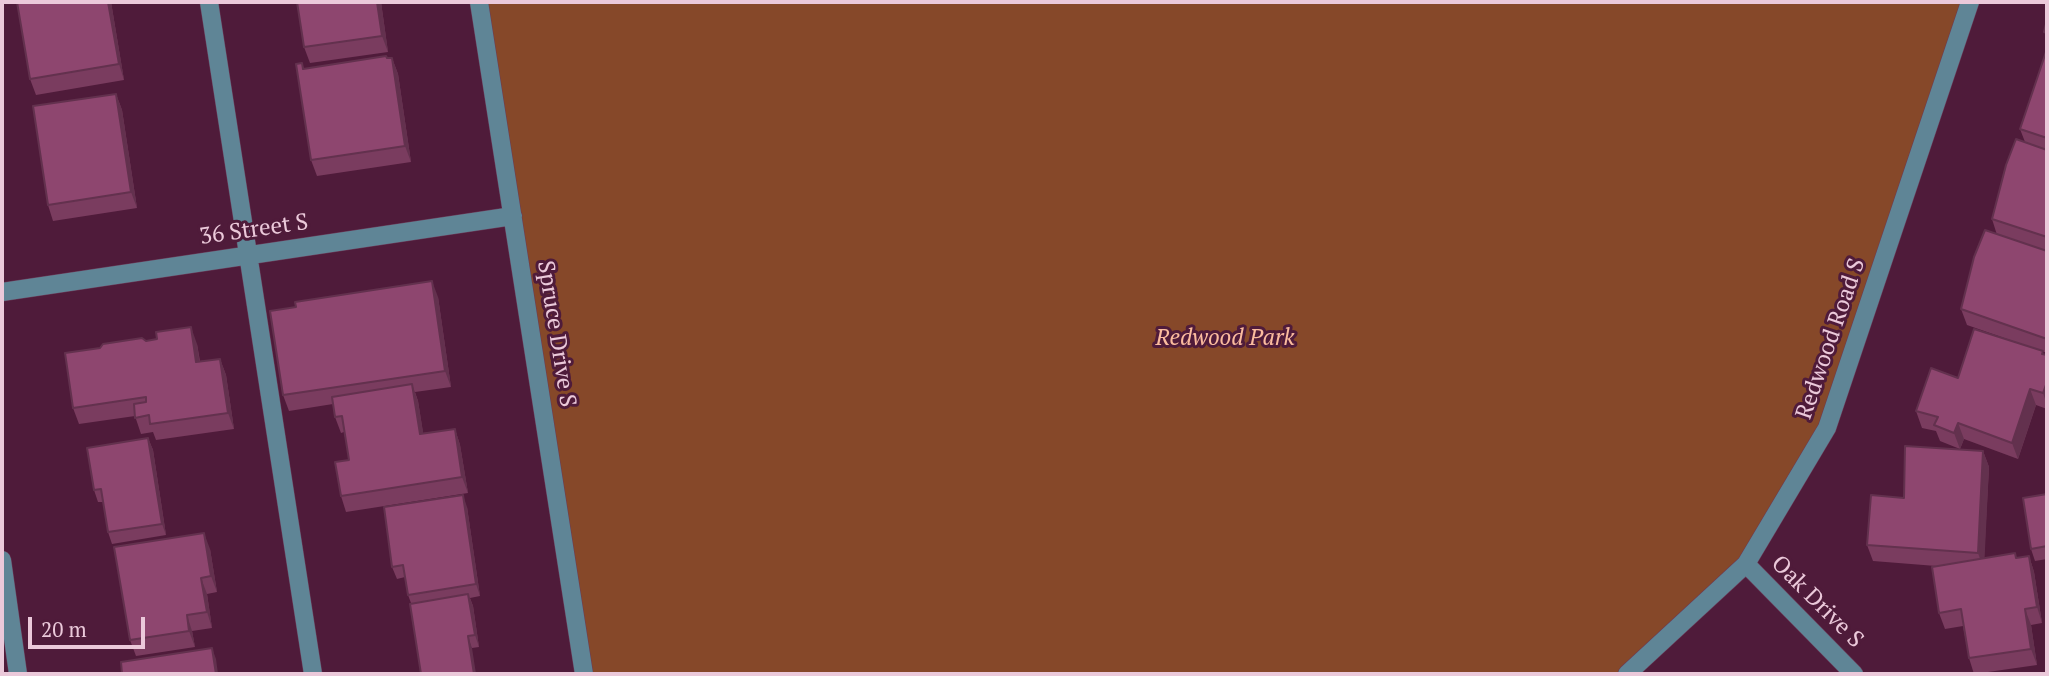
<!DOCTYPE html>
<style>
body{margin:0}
#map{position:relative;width:2049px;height:676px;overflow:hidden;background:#4f1b3a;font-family:"PT Serif",serif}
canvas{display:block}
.frame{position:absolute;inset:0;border:4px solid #ebc9da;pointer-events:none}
.scale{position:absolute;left:28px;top:617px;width:117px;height:32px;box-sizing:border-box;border:4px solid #ebc9da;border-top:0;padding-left:9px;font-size:21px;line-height:24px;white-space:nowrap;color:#ebc9da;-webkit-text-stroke:5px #4f1b3a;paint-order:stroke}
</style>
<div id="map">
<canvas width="2049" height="676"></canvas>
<div class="frame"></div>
<div class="scale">20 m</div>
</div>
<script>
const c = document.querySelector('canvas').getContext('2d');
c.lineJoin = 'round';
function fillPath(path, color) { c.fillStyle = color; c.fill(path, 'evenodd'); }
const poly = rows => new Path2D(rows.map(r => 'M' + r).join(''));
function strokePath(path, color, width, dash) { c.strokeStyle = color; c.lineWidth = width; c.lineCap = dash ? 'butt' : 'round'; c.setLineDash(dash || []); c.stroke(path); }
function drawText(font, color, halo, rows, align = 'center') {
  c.font = font + ' "PT Serif",serif'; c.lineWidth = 6; c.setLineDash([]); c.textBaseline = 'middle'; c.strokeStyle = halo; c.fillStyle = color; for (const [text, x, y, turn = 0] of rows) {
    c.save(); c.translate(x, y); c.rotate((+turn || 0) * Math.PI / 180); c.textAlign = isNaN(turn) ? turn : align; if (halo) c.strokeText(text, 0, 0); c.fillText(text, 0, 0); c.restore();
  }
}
const green = poly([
 [479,2,1970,2,1827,428,1746,564,1627,674,584,674]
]);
const minor = poly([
 [209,2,313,674],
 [479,2,584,674],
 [2,292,513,216],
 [2,560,18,674],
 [1746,564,1854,674],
 [1627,674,1746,564,1827,428,1970,2]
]);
const wall = poly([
 [17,2,111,2,124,80,36,95,30,79],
 [381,2,388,52,310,63,304,47],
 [2047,49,2047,353,1967,325,1961,309,1997,235,1992,219,2025,142,2020,129],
 [392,58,398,74,411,162,317,176,311,160,302,63,304,69],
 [116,94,122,110,137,208,53,221,48,205],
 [438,297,451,387,415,392,418,401,423,433,455,429,460,445,468,493,346,512,341,496,349,460,344,432,341,433,335,417,333,404,289,411,283,395],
 [146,341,197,344,200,361,220,359,226,375,234,429,156,440,153,432,141,434,135,416,79,424,73,408],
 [2044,354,2047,355,2047,409,2036,405,2018,459,1964,439,1960,449,1940,441,1936,431,1922,428,1916,411,1958,378],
 [148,438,153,450,166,535,112,544,108,532,103,502,98,502,94,490],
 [1983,451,1989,467,1984,558,2017,558,2029,556,2034,572,2042,623,2031,625,2037,665,1974,674,1969,658,1963,626,1945,629,1939,613,1936,566,1873,561,1867,545,1904,498],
 [2047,494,2047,559,2035,561,2031,549],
 [467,507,480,596,470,598,473,606,479,647,472,648,411,603,408,595,405,577,397,579,392,567],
 [210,549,217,592,207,594,212,628,192,631,195,647,136,656,130,640]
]);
const shadedWall = poly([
 [108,2,111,2,124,80,119,64],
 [377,2,381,2,388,52,382,36],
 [392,58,398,74,411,162,405,146],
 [116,94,122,110,137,208,131,192],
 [432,281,438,297,451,387,445,371],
 [191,327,197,344,202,378,196,362],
 [220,359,226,375,234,429,228,413],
 [2047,382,2047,405,2043,393],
 [412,384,418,401,426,450,420,434],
 [2030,389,2036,405,2018,459,2012,443],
 [1958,423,1964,439,1960,449,1954,433],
 [455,429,460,445,468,493,462,477],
 [148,438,153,450,166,535,162,524],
 [1983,451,1989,467,1984,570,1978,553],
 [463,495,467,507,480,596,476,584],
 [204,533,210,549,217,592,211,576],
 [2029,556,2034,572,2042,623,2037,607],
 [201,578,207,594,212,628,207,612],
 [468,594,473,606,479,647,475,635],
 [2025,609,2031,625,2037,665,2031,649],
 [187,615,192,631,195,647,189,631],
 [468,636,472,648,476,674,474,674],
 [212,648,216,659,218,674,216,674]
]);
const building = poly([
 [17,2,108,2,119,64,30,79,17,2],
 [297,2,377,2,382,36,304,47,297,2],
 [2047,20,2047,33,2044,32,2047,20],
 [2047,49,2047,138,2020,129,2047,49],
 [386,56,387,58,392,58,405,146,311,160,296,64,302,63,303,69,386,56],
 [116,94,131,192,48,205,33,106,116,94],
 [2016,139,2047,150,2047,237,1992,219,2006,165,2016,139],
 [1985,230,2047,251,2047,339,1961,309,1974,257,1985,230],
 [432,281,445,371,283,395,270,311,296,307,295,302,432,281],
 [191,327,196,362,220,359,228,413,150,424,149,415,135,418,134,404,146,402,146,397,73,408,65,353,100,348,103,344,142,338,146,341,157,339,156,332,191,327],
 [1974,329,2043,351,2042,354,2047,355,2047,382,2043,393,2030,389,2012,443,1958,423,1954,433,1934,425,1938,417,1916,411,1931,368,1958,378,1974,329],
 [412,384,420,434,455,429,462,477,341,496,335,462,349,460,342,416,335,417,332,397,412,384],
 [148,438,162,524,108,532,101,489,94,490,87,448,148,438],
 [1905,446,1983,451,1978,553,1867,545,1871,495,1904,498,1905,446],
 [2047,494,2047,546,2031,549,2023,498,2047,494],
 [463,495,476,584,408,595,403,565,392,567,384,507,463,495],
 [204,533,211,576,201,578,207,612,187,615,189,631,130,640,114,547,204,533],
 [2015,553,2016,558,2029,556,2037,607,2025,609,2031,649,1969,658,1961,609,1939,613,1932,567,2015,553],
 [468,594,475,635,468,636,474,674,421,674,410,604,468,594],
 [212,648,216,674,122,674,121,662,212,648]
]);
const streetNames = [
 ["36 Street S",254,230,-8],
 ["Spruce Drive S",556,334,81],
 ["Redwood Road S",1831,339,-71],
 ["Oak Drive S",1817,602,45]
];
const parkNames = [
 ["Redwood Park",1225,338]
];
fillPath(green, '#864829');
strokePath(minor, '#6b3a57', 19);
strokePath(minor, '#5f8596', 18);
fillPath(wall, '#7a3c5f');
fillPath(shadedWall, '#63314e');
fillPath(building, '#8e466f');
strokePath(building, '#63314e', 2);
drawText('23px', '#ebc9da', '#4f1b3a', streetNames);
drawText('italic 23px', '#fbbc9e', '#4f1b3a', parkNames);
</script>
